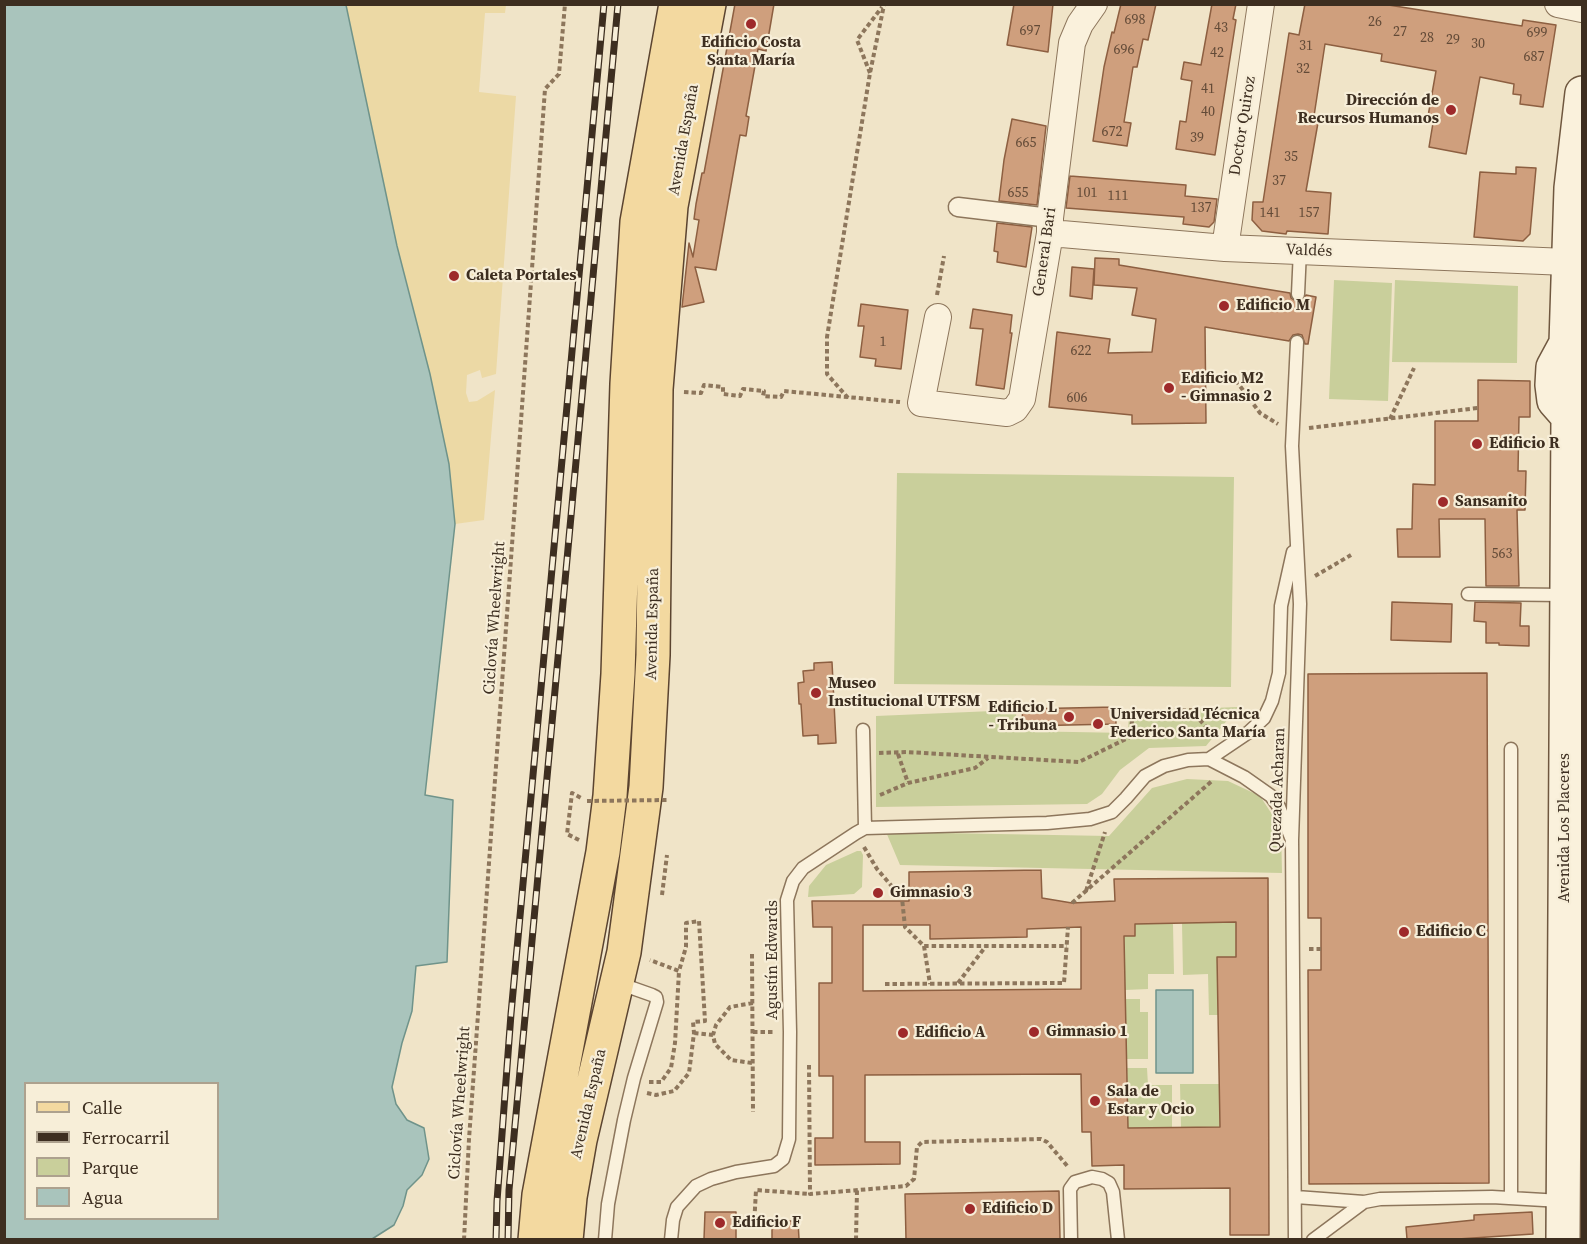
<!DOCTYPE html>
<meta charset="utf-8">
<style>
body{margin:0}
#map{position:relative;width:1587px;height:1244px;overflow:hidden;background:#f0e4c8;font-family:"Source Serif 4",serif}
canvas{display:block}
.frame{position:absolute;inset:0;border:6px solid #3d2e20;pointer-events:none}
.legend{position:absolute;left:24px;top:1082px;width:195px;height:138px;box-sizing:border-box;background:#f7eed8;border:2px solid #ada18e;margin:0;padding:8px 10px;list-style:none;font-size:18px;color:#3d2e20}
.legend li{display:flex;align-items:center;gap:12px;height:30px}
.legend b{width:30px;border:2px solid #ada18e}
</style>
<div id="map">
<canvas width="1587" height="1244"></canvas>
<div class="frame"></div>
<ul class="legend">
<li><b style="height:8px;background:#f3d9a0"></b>Calle</li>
<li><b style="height:8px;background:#3d2e20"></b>Ferrocarril</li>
<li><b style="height:16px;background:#c9cf9b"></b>Parque</li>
<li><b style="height:16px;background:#a9c4bc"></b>Agua</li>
</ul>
</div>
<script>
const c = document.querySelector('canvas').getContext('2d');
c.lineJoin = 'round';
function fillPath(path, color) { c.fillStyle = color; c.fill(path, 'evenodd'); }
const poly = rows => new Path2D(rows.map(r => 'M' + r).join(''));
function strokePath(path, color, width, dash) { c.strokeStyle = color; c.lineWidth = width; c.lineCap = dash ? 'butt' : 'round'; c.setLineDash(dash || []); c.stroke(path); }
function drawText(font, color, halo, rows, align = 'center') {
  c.font = font + ' "Source Serif 4",serif'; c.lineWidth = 4.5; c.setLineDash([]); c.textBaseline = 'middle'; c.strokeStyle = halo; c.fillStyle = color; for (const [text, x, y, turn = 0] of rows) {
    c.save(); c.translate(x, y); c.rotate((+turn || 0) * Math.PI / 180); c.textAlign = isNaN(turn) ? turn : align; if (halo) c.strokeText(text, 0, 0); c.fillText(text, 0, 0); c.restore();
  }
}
const green = poly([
 [1334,280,1392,283,1388,401,1329,399],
 [1395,280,1518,286,1517,363,1392,362],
 [897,473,1234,477,1231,687,894,684],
 [1238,707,1206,746,1149,748,1120,770,1102,794,1087,804,876,807,876,716,1016,710,1017,731,1128,733,1129,711],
 [1187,779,1228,781,1260,796,1281,828,1282,873,900,865,886,832,1109,836,1152,788],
 [857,851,861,851,863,855,862,887,854,894,808,897,809,886,826,865],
 [1236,922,1236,957,1218,957,1219,1015,1209,1015,1208,974,1183,975,1182,923],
 [1135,924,1173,924,1174,974,1148,974,1148,989,1125,990,1124,936,1135,936],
 [1126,999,1140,999,1140,1012,1148,1012,1148,1059,1126,1059],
 [1127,1068,1147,1068,1148,1085,1172,1085,1172,1128,1128,1128],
 [1180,1084,1219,1084,1219,1104,1231,1104,1231,1127,1181,1128]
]);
const sand = poly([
 [346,5,506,5,505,13,485,13,479,92,516,96,496,374,482,378,480,370,467,375,466,393,469,402,477,401,495,390,484,520,455,524,449,464,430,374,397,246]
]);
const water = poly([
 [5,4,346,5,397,246,430,374,449,464,455,524,425,795,453,800,447,962,416,966,412,1011,402,1043,392,1087,396,1104,407,1120,424,1128,429,1159,422,1175,407,1190,403,1206,394,1225,372,1239,5,1239,5,4],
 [26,1084,218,1084,218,1218,26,1218,26,1084],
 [1156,990,1193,990,1193,1073,1156,1073,1156,990]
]);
const building = poly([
 [735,4,774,4,766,51,758,49,746,116,749,117,746,136,740,135,716,270,695,267,704,302,682,307,689,243,693,257,699,220,694,219,696,204,702,173,704,173,735,4],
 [1014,4,1053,4,1048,52,1007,45,1014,4],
 [1121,4,1156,4,1148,40,1143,39,1137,67,1133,67,1124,122,1131,123,1127,146,1093,141,1104,67,1112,32,1114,33,1121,4],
 [1212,4,1236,4,1233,19,1236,20,1215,155,1176,149,1180,121,1186,122,1192,81,1181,79,1184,62,1201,65,1212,4],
 [1305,4,1382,4,1522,26,1523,20,1556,25,1543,107,1520,104,1521,95,1513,94,1514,84,1480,77,1466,154,1429,147,1433,123,1427,122,1436,71,1381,61,1382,54,1325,44,1314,116,1319,117,1306,191,1331,193,1328,234,1287,231,1286,234,1262,231,1252,220,1253,202,1263,202,1289,33,1299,35,1305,4],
 [1012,119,1046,126,1037,205,999,201,1004,160,1012,119],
 [1516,167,1536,168,1530,234,1523,241,1474,237,1480,172,1516,174,1516,167],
 [1070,176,1186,185,1185,196,1217,199,1214,222,1209,227,1183,224,1184,217,1066,208,1070,176],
 [997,223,1032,227,1026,267,997,262,998,252,994,251,997,223],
 [1095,258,1119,259,1119,265,1290,293,1291,298,1297,302,1302,301,1306,295,1316,297,1308,344,1305,344,1302,335,1298,334,1293,335,1289,341,1205,327,1206,423,1132,424,1132,415,1049,407,1057,332,1110,339,1108,353,1152,352,1156,319,1132,315,1137,288,1094,285,1095,258],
 [1072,267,1094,269,1092,299,1070,296,1072,267],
 [861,304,908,310,901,369,875,366,876,359,860,357,864,326,858,326,861,304],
 [973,309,1012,315,1010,333,1012,333,1004,389,976,385,983,329,970,328,973,309],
 [1478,380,1530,381,1530,417,1519,417,1518,471,1526,471,1525,510,1517,510,1519,586,1486,586,1485,519,1439,519,1440,557,1398,557,1397,529,1412,529,1413,484,1435,485,1435,421,1478,421,1478,380],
 [1392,602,1452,604,1451,642,1391,640,1392,602],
 [1475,602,1521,603,1520,626,1529,626,1529,646,1499,645,1499,643,1486,643,1486,622,1474,621,1475,602],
 [832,662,836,743,818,744,818,735,803,736,801,704,799,704,798,683,804,682,803,671,814,670,814,663,832,662],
 [1487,673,1489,1183,1309,1184,1308,970,1321,970,1321,918,1308,918,1308,674,1487,673],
 [1115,707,1116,724,1023,726,1022,709,1115,707],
 [1041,870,1042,898,1072,903,1115,901,1114,879,1268,878,1269,1235,1230,1235,1230,1188,1124,1189,1124,1165,1092,1166,1091,1132,1082,1132,1081,1074,865,1075,865,1142,900,1142,900,1164,815,1165,815,1138,833,1138,833,1076,819,1076,819,983,832,983,832,927,813,927,812,901,909,901,909,872,1041,870],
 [1236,922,1236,957,1217,957,1220,1127,1128,1128,1124,936,1135,936,1135,924,1236,922],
 [863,925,930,925,930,939,1027,937,1027,929,1081,927,1081,989,863,991,863,925],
 [1059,1191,1060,1239,906,1239,905,1194,1059,1191],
 [705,1212,736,1212,736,1239,704,1239,705,1212],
 [1532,1212,1533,1234,1458,1239,1407,1239,1406,1227,1474,1220,1474,1215,1532,1212],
 [772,1221,798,1221,799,1239,772,1239,772,1221]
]);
const path = poly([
 [870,73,857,40,882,7],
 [937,295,944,256],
 [1229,377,1237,382,1260,413,1278,424],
 [684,392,701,393,704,385,723,387,723,394,740,396,743,389,764,391,763,396,781,397,784,391,900,402],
 [848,398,827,374,827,337,870,73,884,5],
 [1390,419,1414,368],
 [1309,428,1478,408],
 [1315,576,1351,555],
 [879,753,906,752,1079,762,1130,737,1133,713,1191,710,1215,737],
 [898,754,908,783],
 [880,795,908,783,975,768,988,758],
 [579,840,567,834,572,793,583,799],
 [864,847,877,869,902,898,905,927,924,946,1067,946],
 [1086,891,1105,832],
 [662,895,667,855],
 [1072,903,1213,780],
 [924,946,930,984],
 [1309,949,1321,949],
 [752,954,753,1112],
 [958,983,986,946],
 [885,984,1064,983,1068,927],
 [753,1032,773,1032],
 [694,1033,713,1035],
 [752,1063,731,1060,715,1044,713,1035,716,1025,730,1007,753,1003],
 [809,1065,810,1194,906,1186,914,1179,917,1147,922,1142,1041,1139,1047,1142,1069,1168],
 [649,1082,661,1082,671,1068,675,1043,679,971],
 [647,1093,656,1095,674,1091,689,1073,694,1033,693,1022,705,1021,699,921,686,923,686,947,679,971,650,960],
 [754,1226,756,1190,810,1194],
 [464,1240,469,1139,545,89,559,74,565,4],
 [856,1240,857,1190]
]);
const service = poly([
 [1298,294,1300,250],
 [1468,594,1566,595],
 [863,730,865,828],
 [1511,749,1511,1198],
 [1209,759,1249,732,1264,718,1272,701,1279,673,1281,606,1293,552],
 [1296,1197,1364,1202,1380,1199,1492,1197,1561,1201],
 [605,1240,608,1204,624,1120,634,1078,657,1002,656,997,652,995,618,983],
 [671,1240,673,1220,677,1207,696,1186,711,1179,736,1172,774,1166,783,1159,789,1139,790,1032,787,900,793,881,803,868,856,833,865,828,1047,823,1090,819,1112,812,1126,798,1145,776,1164,766,1188,760,1209,759,1244,777,1271,796,1279,807,1292,840],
 [1071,1240,1070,1189,1075,1182,1092,1177,1102,1179,1109,1183,1113,1192,1118,1240],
 [1295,1240,1292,840,1300,604,1292,446,1297,342],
 [1313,1240,1364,1202]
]);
const pedestrian = poly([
 [958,207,1050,218]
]);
const minor = poly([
 [1558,4,1582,9],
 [1050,233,1225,248,1567,262],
 [1225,248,1261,4],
 [938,317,921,403,1007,413,1015,409,1022,399,1050,233,1050,218,1072,43,1080,24,1094,4]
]);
const secondary = poly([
 [1568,417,1554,401,1552,385,1553,367,1566,343,1571,188,1582,93],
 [1563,1240,1568,417,1580,389,1577,364,1566,343]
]);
const primary = poly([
 [535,1240,539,1195,550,1136,603,852,610,796,618,674,627,384,637,222,676,4],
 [566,1240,570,1197,580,1140,624,952,646,787,653,655,656,389,671,206,709,4]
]);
const rail = poly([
 [496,1240,497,1201,511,1014,604,4],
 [508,1240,509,1190,525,1017,618,4]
]);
const pathBridge = poly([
 [587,801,667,800]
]);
const markers = [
 [751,24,6,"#9e2a2b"],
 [1451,110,6,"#9e2a2b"],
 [454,276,6,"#9e2a2b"],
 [1224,306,6,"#9e2a2b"],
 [1169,388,6,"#9e2a2b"],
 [1477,444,6,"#9e2a2b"],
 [1443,502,6,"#9e2a2b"],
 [816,693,6,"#9e2a2b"],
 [1069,717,6,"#9e2a2b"],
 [1098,724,6,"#9e2a2b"],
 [878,893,6,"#9e2a2b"],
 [1404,932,6,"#9e2a2b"],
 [1034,1032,6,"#9e2a2b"],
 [903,1033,6,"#9e2a2b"],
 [1095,1101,6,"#9e2a2b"],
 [970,1209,6,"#9e2a2b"],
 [720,1223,6,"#9e2a2b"]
];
const numberNames = [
 ["698",1135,20],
 ["26",1375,22],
 ["43",1221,28],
 ["697",1030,31],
 ["27",1400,32],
 ["699",1537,33],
 ["28",1427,38],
 ["29",1453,40],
 ["30",1478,44],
 ["31",1306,46],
 ["696",1124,50],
 ["42",1217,53],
 ["687",1534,57],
 ["32",1303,69],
 ["41",1208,89],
 ["40",1208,112],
 ["672",1112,132],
 ["39",1197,138],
 ["665",1026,143],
 ["35",1291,157],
 ["37",1279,181],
 ["655",1018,193],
 ["101",1087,193],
 ["111",1118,196],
 ["137",1201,208],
 ["141",1270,213],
 ["157",1309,213],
 ["1",883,342],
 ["622",1081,351],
 ["606",1077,398],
 ["563",1502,554]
];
const poiNames = [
 ["Edificio Costa",751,43,"center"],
 ["Santa María",751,61,"center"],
 ["Dirección de",1439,101,"right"],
 ["Recursos Humanos",1439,119,"right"],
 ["Caleta Portales",466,276],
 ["Edificio M",1236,306],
 ["Edificio M2",1181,379],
 ["- Gimnasio 2",1181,397],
 ["Edificio R",1489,444],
 ["Sansanito",1455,502],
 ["Museo",828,684],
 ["Institucional UTFSM",828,702],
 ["Edificio L",1057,708,"right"],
 ["- Tribuna",1057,726,"right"],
 ["Universidad Técnica",1110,715],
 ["Federico Santa María",1110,733],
 ["Gimnasio 3",890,893],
 ["Edificio C",1416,932],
 ["Gimnasio 1",1046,1032],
 ["Edificio A",915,1033],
 ["Sala de",1107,1092],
 ["Estar y Ocio",1107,1110],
 ["Edificio D",982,1209],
 ["Edificio F",732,1223]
];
const streetNames = [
 ["Doctor Quiroz",1243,126,-81],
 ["Avenida España",684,140,-80],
 ["Valdés",1309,251,2],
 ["General Bari",1045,252,-82],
 ["Ciclovía Wheelwright",495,618,-86],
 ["Avenida España",653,624,-89],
 ["Quezada Acharan",1278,790,-88],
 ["Avenida Los Placeres",1565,828,-90],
 ["Agustín Edwards",773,960,-90],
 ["Ciclovía Wheelwright",460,1103,-86],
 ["Avenida España",589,1104,-77]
];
fillPath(green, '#c9cf9b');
fillPath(sand, '#ecd9a5');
fillPath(water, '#a9c4bc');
strokePath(water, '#6f938a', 1.5);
fillPath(building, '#cf9f7d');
strokePath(building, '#8d5f41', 1.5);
strokePath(service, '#8d765c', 15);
strokePath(pedestrian, '#8d765c', 21);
strokePath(minor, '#8d765c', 28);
strokePath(secondary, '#6f573f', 36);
strokePath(primary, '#5b4430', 36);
strokePath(path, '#8d765c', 4, [4.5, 3]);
strokePath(service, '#faf1dc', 12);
strokePath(pedestrian, '#faf1dc', 18);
strokePath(minor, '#faf1dc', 26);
strokePath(secondary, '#faf1dc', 33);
strokePath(primary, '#f3d9a0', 33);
strokePath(rail, '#3d2e20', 7);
strokePath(rail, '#f7eed8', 4.5, [14]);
strokePath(pathBridge, '#8d765c', 4, [4.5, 3]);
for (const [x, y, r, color] of markers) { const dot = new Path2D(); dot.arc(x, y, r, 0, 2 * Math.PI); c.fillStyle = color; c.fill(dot); strokePath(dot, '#f7eed8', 2); }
drawText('14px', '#624a37', null, numberNames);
drawText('bold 16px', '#3d2e20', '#f7eed8', poiNames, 'left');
drawText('16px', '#3d2e20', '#f7eed8', streetNames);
</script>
